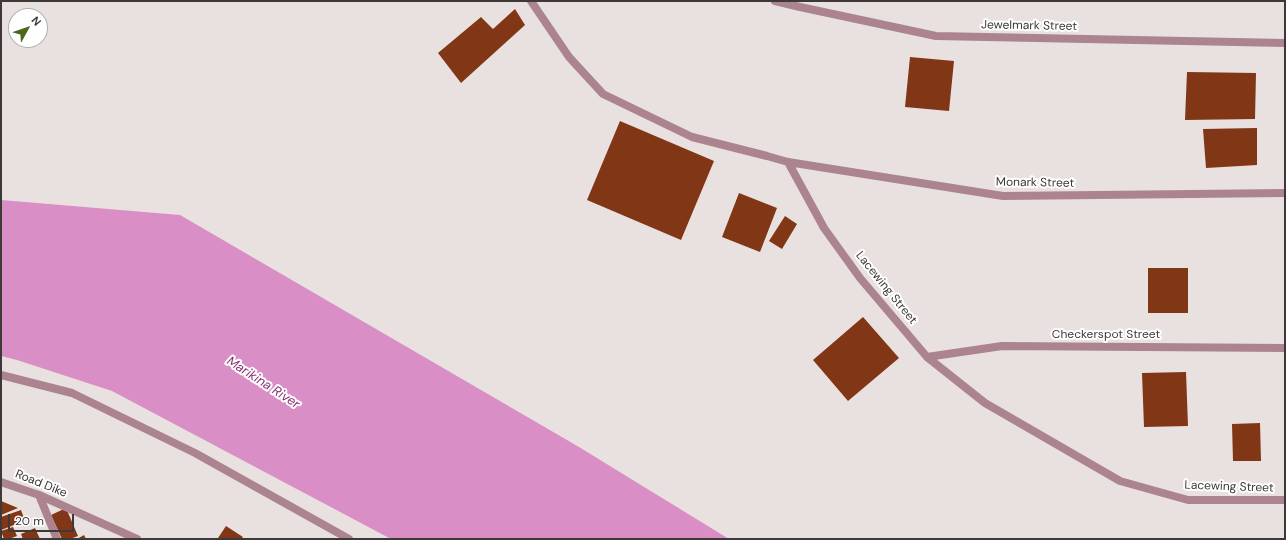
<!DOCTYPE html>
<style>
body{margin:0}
#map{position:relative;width:1286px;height:540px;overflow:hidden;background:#e9e0e0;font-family:"DM Sans",sans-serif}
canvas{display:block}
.frame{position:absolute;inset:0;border:2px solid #3d3939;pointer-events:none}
.north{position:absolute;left:8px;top:8px;width:40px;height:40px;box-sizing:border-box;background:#fff;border:1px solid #b1b0b0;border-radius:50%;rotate:50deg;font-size:11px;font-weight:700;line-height:16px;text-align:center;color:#3d3939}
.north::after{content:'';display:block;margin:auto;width:14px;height:18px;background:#4a671a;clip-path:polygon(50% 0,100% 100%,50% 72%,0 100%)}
.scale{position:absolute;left:8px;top:514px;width:66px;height:18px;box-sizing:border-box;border:2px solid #3d3939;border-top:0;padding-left:5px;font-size:12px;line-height:14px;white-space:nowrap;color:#3d3939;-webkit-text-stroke:3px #fff;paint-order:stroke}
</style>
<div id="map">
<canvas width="1286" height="540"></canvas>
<div class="frame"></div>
<div class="north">N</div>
<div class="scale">20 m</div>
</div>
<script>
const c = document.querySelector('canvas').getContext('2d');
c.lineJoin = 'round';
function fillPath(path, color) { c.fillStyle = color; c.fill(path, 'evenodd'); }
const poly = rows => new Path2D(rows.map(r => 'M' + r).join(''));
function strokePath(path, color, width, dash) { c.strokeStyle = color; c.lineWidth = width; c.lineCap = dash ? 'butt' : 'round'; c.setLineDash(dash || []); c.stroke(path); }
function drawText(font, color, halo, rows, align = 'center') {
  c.font = font + ' "DM Sans",sans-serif'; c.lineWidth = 4; c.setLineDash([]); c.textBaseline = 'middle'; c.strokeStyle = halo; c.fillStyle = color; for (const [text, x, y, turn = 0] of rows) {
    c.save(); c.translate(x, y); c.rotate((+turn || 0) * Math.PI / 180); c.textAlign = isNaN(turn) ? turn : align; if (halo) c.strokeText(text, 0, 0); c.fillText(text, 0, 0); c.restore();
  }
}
const water = poly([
 [1,200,180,215,579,447,729,539,391,539,112,391,17,360,1,356]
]);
const building = poly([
 [515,9,525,25,461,83,438,53,481,17,493,29],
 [910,57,954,61,949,111,905,107],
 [1187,72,1256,73,1255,119,1185,120],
 [620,121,714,161,681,240,587,200],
 [1257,128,1257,165,1206,168,1203,129],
 [739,193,777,208,760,252,722,237],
 [785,216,797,224,782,249,769,241],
 [1148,268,1188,268,1188,313,1148,313],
 [863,317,899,358,848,401,813,360],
 [1186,372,1188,426,1144,427,1142,373],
 [1260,423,1261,461,1233,461,1232,424],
 [1,501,18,508,1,515],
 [66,508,78,536,70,539,62,539,51,515],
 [21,510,25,521,1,530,1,517],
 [226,526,243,537,241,539,218,538],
 [13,527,17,536,9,539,4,539,1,531],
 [35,528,40,539,23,539,21,534],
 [84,535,86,539,77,539]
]);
const street = poly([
 [531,1,569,57,603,94,692,137,767,156,788,162,1003,196,1285,193],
 [775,1,800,7,936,36,1285,43],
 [788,162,824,228,860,278,927,357,985,403,1120,481,1188,500,1285,500],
 [927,357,1002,346,1285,348],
 [1,375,72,393,195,453,349,539],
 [1,482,39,495,137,539],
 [39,495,57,539]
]);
const streetNames = [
 ["Jewelmark Street",1029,26,1],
 ["Monark Street",1035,183,1],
 ["Lacewing Street",886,288,51],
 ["Checkerspot Street",1106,335],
 ["Road Dike",41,484,22],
 ["Lacewing Street",1229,487,2]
];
const waterNames = [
 ["Marikina River",263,383,33]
];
fillPath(water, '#d98fc5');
fillPath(building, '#813615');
strokePath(street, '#ab8490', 8);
drawText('12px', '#3d3939', '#fff', streetNames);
drawText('italic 13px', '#863073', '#fff', waterNames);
</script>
